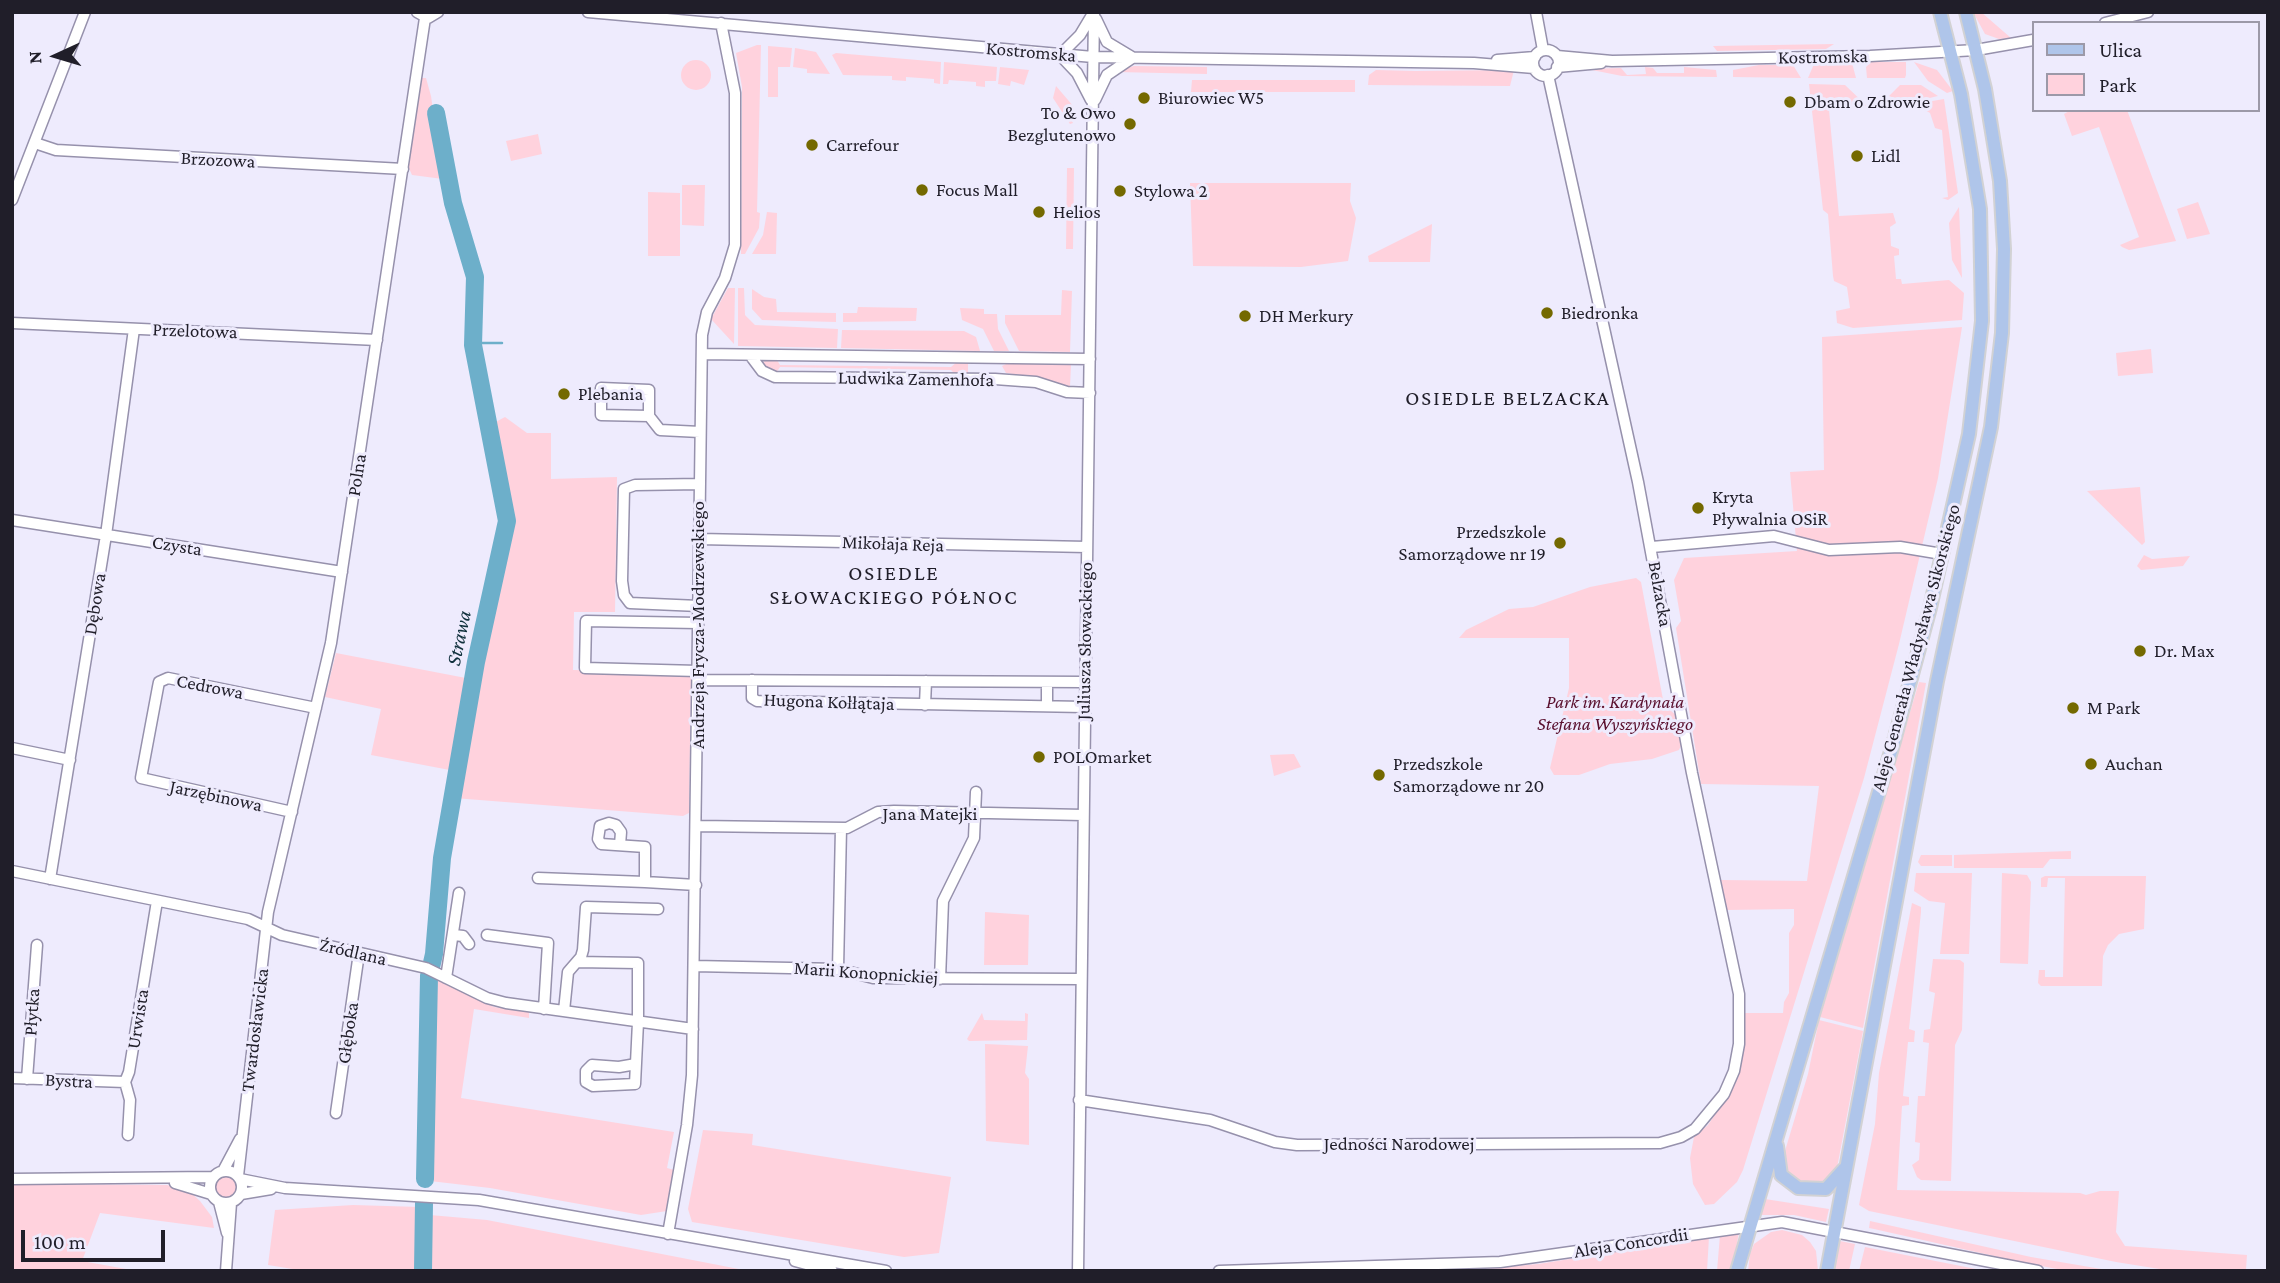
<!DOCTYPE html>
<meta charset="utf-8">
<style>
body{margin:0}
#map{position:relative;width:2280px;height:1283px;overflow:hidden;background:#eeebfd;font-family:"Crimson Pro",serif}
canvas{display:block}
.frame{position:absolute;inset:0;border:14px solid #201e29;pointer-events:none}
.legend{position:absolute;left:2032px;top:21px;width:228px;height:91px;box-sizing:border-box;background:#eeebfd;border:2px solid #9c99a8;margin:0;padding:9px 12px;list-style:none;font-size:21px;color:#201e29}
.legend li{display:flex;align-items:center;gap:14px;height:35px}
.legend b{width:35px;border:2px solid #9c99a8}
.north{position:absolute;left:21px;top:21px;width:70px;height:70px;-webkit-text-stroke:5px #eeebfd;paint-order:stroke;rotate:266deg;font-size:19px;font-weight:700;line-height:28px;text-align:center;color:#201e29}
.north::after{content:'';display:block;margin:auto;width:24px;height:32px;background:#201e29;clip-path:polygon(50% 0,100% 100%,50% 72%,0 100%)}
.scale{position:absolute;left:21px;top:1230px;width:144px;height:32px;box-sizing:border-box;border:4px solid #201e29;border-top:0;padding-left:9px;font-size:21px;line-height:24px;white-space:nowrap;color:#201e29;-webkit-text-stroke:5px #eeebfd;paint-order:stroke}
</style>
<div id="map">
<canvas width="2280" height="1283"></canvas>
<div class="frame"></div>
<ul class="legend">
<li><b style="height:9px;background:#afc5ea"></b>Ulica</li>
<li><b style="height:19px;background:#ffd2dd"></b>Park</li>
</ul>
<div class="north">N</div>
<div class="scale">100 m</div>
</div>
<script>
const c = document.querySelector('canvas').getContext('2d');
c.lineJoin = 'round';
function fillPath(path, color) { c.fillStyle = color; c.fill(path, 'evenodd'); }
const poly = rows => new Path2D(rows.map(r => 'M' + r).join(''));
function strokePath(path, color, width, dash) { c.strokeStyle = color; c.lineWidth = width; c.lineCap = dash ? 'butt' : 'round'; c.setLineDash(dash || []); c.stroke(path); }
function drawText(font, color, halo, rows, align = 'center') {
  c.font = font + ' "Crimson Pro",serif'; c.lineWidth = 6; c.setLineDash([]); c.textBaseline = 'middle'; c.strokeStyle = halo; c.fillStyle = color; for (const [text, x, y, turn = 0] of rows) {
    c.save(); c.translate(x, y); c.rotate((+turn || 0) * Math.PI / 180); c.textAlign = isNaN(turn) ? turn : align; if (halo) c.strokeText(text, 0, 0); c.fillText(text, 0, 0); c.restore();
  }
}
const green = poly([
 [1973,12,1981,12,2011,38,1999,39,1985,34],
 [1834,44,1826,49,1717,51,1713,46],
 [757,45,761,45,757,212,760,213,759,228,745,254,741,254,742,87,736,53],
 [768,46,792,48,790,67,778,67,778,97,768,97],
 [795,48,816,52,830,74,807,73,807,69,793,67],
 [836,53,941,62,940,84,934,83,934,79,906,77,906,81,892,80,892,76,843,75,832,55],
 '681 75a15 15 0 1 1 30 0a15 15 0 1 1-30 0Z',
 [944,62,997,67,996,81,985,81,985,87,976,86,976,82,949,80,948,84,943,84],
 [1871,62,1906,62,1906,75,1905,78,1867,78,1866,67],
 [1914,62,1937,70,1953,91,1947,93,1928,81],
 [1852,63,1856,78,1808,78,1814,64],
 [1759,65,1793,65,1801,78,1733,77,1733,70],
 [1134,66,1207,67,1207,74,1116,72],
 [1000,67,1029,70,1024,85,1011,81,1010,86,998,84],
 [1645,67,1653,68,1657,73,1684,73,1684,67,1716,70,1717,77,1622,76,1587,69,1621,68,1627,75,1646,74],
 [1376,70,1415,71,1514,70,1510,86,1368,85,1369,75],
 [422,78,426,78,431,96,443,179,412,175,408,166],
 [1192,80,1355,80,1355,92,1191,92],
 [1809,84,1845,85,1867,106,1829,110,1839,216,1893,213,1896,223,1890,227,1891,246,1899,249,1899,255,1894,256,1896,279,1901,279,1902,284,1949,280,1964,293,1962,320,1853,328,1837,323,1836,311,1850,308,1847,287,1834,281,1833,276,1828,214,1823,210],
 [1900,85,1921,85,1938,96,1908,103,1889,96],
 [1056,86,1074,107,1071,109,1074,115,1070,117,1073,123,1070,124,1053,98],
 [1944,99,1958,193,1948,200,1942,198,1948,197,1942,130,1935,128,1930,113,1915,104],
 [2071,110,2127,110,2176,241,2129,250,2122,247,2120,245,2139,237,2099,127,2072,136,2064,114],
 [538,134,542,154,511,161,506,141],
 [1067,168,1074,168,1073,249,1066,249],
 [1190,183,1351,183,1350,201,1356,218,1348,261,1301,267,1193,266],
 [682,185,705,185,704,226,682,225],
 [648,192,680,193,680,256,648,256],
 [2198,202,2210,234,2187,239,2177,209],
 [1959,207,1962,278,1952,260,1949,223],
 [767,212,777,213,776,254,752,254,763,235],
 [1432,224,1430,262,1369,262,1368,256],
 [728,288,735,288,734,344,711,319],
 [738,288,744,288,745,315,755,325,838,329,837,348,738,346],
 [752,289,764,297,776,299,777,312,836,313,836,322,762,320,752,309],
 [1062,290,1072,291,1070,352,1019,351,1005,323,1005,315,1061,315],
 [858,307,917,308,916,321,843,322,843,313,857,313],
 [960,308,984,309,984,314,997,314,998,329,1009,351,994,351,983,329,962,320],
 [1962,327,1938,478,1899,644,1864,778,1743,1170,1737,1182,1714,1204,1705,1205,1693,1184,1690,1158,1694,1137,1708,1125,1722,1104,1740,1071,1745,1013,1783,1013,1784,1002,1789,993,1789,933,1794,925,1794,909,1727,910,1721,880,1807,881,1819,786,1701,784,1676,628,1681,621,1674,580,1684,558,1797,551,1790,472,1824,470,1822,337],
 [842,330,964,331,976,337,980,351,841,348],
 [2151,349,2153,373,2118,376,2116,353],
 [766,359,777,360,780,365,951,367,957,362,968,362,968,375,956,375,951,370,780,367,776,373,767,372,762,364],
 [1008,363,1071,364,1070,387,1042,378,1006,373,1002,366],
 [505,417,527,433,551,433,551,479,617,477,615,612,574,612,573,670,691,672,689,813,683,816,454,798,508,541,510,521,490,425],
 [2140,487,2145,542,2142,545,2087,491],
 [2144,555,2152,559,2190,556,2183,566,2141,570,2137,566],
 [1636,578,1641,582,1664,705,1677,716,1682,743,1679,750,1652,759,1610,764,1579,775,1554,775,1550,768,1569,688,1569,638,1459,638,1466,630,1509,609,1533,607,1590,587],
 [336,653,471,679,455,771,371,755,381,709,325,697],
 [1919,682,1926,683,1863,1028,1820,1017],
 [1294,754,1301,767,1274,776,1270,755],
 [2071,851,2071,859,2050,859,2043,868,1954,868,1954,855],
 [1921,855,1952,855,1952,866,1921,866,1918,862],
 [1916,873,1972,873,1969,954,1940,954,1945,903,1929,901,1914,891],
 [2002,873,2027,875,2031,882,2028,964,2000,963],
 [2045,876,2146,876,2144,929,2119,934,2108,945,2103,956,2102,986,2041,986,2038,983,2039,970,2045,970,2045,977,2063,977,2065,878,2048,878,2047,887,2041,887,2041,878],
 [1912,903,1921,907,1921,912,1909,1029,1915,1031,1914,1042,1908,1042,1903,1096,1909,1097,1909,1105,1902,1106,1897,1190,2080,1193,2086,1195,2100,1191,2119,1191,2116,1232,2125,1246,2247,1255,2246,1269,2268,1271,2172,1271,2116,1262,1869,1211,1859,1205,1875,1124,1879,1073],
 [985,912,1029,915,1028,965,984,965],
 [1933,959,1960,960,1964,963,1962,1030,1955,1045,1951,1181,1921,1180,1917,1177,1912,1165,1919,1160,1920,1143,1915,1142,1918,1096,1925,1096,1929,1043,1923,1042,1924,1030,1930,1029,1935,993,1929,991],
 [435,978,494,1007,529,1012,529,1018,474,1009,461,1098,674,1132,667,1168,674,1170,667,1211,641,1215,490,1188,430,1181],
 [982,1013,984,1020,1025,1021,1025,1013,1028,1014,1027,1040,969,1041,967,1039],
 [1819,1020,1863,1031,1836,1173,1827,1184,1804,1185,1789,1178,1782,1161,1808,1074],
 [985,1044,1028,1046,1025,1073,1029,1079,1029,1145,986,1141],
 [703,1130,753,1134,752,1145,951,1177,939,1253,904,1257,692,1222,688,1209],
 '214 1187a11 11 0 1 1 22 0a11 11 0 1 1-22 0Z',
 [12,1184,167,1185,188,1190,200,1201,212,1217,214,1228,100,1213,82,1261,137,1271,12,1271],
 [1765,1199,1829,1209,1826,1222,1794,1215,1761,1215],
 [353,1205,420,1207,420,1271,305,1271,268,1265,275,1210],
 [430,1215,487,1220,749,1271,429,1271],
 [1870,1221,2031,1257,2113,1271,2068,1271,2025,1263,1874,1229,1869,1228],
 [1782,1230,1802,1235,1810,1242,1816,1251,1818,1271,1748,1271,1750,1254,1754,1244,1771,1232],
 [1739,1232,1732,1271,1717,1271,1720,1235],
 [1709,1237,1707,1271,1457,1271,1538,1264],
 [1840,1241,1855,1244,1849,1271,1834,1271],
 [1865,1247,1981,1270,1989,1271,1859,1271]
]);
const stream = poly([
 [473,343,502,343]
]);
const river = poly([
 [425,1179,429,976,434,954,442,858,476,662,507,521,473,345,475,277,453,203,436,113],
 [423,1271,424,1203]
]);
const minor = poly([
 [417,12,428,18,438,12],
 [588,12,1093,57,1474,63,1534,68],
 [1536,12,1543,50],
 [1096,19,1107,42,1132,57],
 [2105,23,2148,12],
 '1533 63a13 13 0 1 1 26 0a13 13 0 1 1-26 0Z',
 [1060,55,1077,73,1091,100],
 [1060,55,1080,35,1092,15],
 [1557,56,1612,61,1870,56,1976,50,2033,40],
 [1497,60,1535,57],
 [1557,67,1601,63],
 [1095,100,1107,75,1132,58],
 [35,143,56,150,403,169],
 [12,200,85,12],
 [12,323,377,340],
 [702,354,1090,359],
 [750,355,762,371,775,377,995,379,1036,382,1067,392,1090,393],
 [649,416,649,390,601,388,601,415,649,416,660,430,700,432],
 [12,520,342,572],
 [699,539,1087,547],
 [1652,547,1774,536,1829,550,1900,547,1942,554],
 [699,606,630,603,624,595,622,581,624,489,635,485,700,484],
 [698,671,585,668,586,621,698,623],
 [698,680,1084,682],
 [752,680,752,698,757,701,1084,707],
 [925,705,926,681],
 [1047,706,1047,682],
 [12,748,70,760],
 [292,812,141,778,158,687,159,682,168,678,316,708],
 [697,826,847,828,878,812,894,811,1083,815],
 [620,845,621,832,616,825,609,823,600,826,598,839,601,844,645,847,645,882,696,885],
 [12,871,248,919,282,935,426,968,487,998,506,1003,693,1029],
 [538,878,645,882],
 [50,879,106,535,134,329],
 [454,935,463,936,469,944],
 [487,935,548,943,544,1009],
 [577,962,638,963,638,1022,635,1084,593,1086,586,1082,586,1071,592,1065,619,1067,636,1064],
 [694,966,838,969,873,978,1080,979],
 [838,969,841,828],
 [446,978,459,893],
 [940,979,943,901,974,838,976,792],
 [564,1011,568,972,581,957,583,950,586,907,658,909],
 [12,1078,125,1082],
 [27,1079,37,945],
 [1079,1100,1210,1120,1275,1142,1297,1145,1660,1143,1681,1137,1695,1129,1724,1094,1734,1071,1739,1044,1739,994,1692,773,1638,482,1548,75],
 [336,1113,359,953],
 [128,1135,130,1100,125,1082,129,1072,157,901],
 '210 1187a16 16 0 1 1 32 0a16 16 0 1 1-32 0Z',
 [223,1171,240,1139],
 [238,1176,268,912,331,643,425,18],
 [12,1179,213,1177],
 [240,1179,285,1188,479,1200,886,1271],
 [175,1183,211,1194],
 [241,1194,271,1189],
 [219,1202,227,1233],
 [668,1234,687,1125,692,1075,702,335,707,312,725,278,735,245,735,93,721,23],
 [795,1261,832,1271],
 [226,1271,231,1203],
 [1078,1271,1094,12],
 [1219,1271,1500,1262,1782,1222,2038,1271]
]);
const major = poly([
 [1777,1146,1781,1175,1798,1188,1826,1189,1844,1169],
 [1737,1271,1894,741,1930,608,1969,434,1982,321,1980,209,1961,94,1940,12],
 [1827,1271,1937,681,1991,427,2002,333,2004,249,2000,181,1985,89,1966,12]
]);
const markers = [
 [1144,98,7,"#746900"],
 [1790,102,7,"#746900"],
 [1130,124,7,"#746900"],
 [812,145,7,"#746900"],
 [1857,156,7,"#746900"],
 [922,190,7,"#746900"],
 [1120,191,7,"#746900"],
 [1039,212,7,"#746900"],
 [1547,313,7,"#746900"],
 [1245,316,7,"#746900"],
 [564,394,7,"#746900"],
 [1698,508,7,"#746900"],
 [1560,543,7,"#746900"],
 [2140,651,7,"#746900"],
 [2073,708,7,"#746900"],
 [1039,757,7,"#746900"],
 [2091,764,7,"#746900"],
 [1379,775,7,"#746900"]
];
const streetNames = [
 ["Kostromska",1031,52,5],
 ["Kostromska",1823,57,-1],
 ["Brzozowa",218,160,3],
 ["Przelotowa",195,331,2],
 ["Ludwika Zamenhofa",916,379,1],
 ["Polna",357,475,-81],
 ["Mikołaja Reja",893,544,2],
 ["Czysta",177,546,9],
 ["Belzacka",1660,594,80],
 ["Dębowa",95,604,-81],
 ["Andrzeja Frycza-Modrzewskiego",698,625,-90],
 ["Juliusza Słowackiego",1085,641,-89],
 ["Aleje Generała Władysława Sikorskiego",1916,648,-75],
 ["Cedrowa",210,687,11],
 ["Hugona Kołłątaja",829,702,2],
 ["Jarzębinowa",216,796,12],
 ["Jana Matejki",930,814],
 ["Źródlana",353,952,13],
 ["Marii Konopnickiej",866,973,4],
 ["Płytka",32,1012,-86],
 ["Urwista",138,1019,-81],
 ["Twardosławicka",255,1030,-83],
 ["Głęboka",348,1033,-82],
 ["Bystra",69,1081,3],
 ["Jedności Narodowej",1399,1144],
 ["Aleja Concordii",1631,1243,-9]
];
const poiNames = [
 ["Biurowiec W5",1158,98],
 ["Dbam o Zdrowie",1804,102],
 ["To & Owo",1116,113,"right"],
 ["Bezglutenowo",1116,135,"right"],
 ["Carrefour",826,145],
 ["Lidl",1871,156],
 ["Focus Mall",936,190],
 ["Stylowa 2",1134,191],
 ["Helios",1053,212],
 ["Biedronka",1561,313],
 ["DH Merkury",1259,316],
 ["Plebania",578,394],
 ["Kryta",1712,497],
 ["Pływalnia OSiR",1712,519],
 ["Przedszkole",1546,532,"right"],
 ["Samorządowe nr 19",1546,554,"right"],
 ["Dr. Max",2154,651],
 ["M Park",2087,708],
 ["POLOmarket",1053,757],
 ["Przedszkole",1393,764],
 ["Samorządowe nr 20",1393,786],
 ["Auchan",2105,764]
];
const parkNames = [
 ["Park im. Kardynała",1615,702],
 ["Stefana Wyszyńskiego",1615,724]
];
const neighbourhoodNames = [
 ["OSIEDLE BELZACKA",1508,399],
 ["OSIEDLE",894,574],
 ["SŁOWACKIEGO PÓŁNOC",894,598]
];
const waterNames = [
 ["Strawa",459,638,-78]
];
fillPath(green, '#ffd2dd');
strokePath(stream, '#6dafca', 2.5);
strokePath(river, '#6dafca', 18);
strokePath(minor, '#9691ac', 13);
strokePath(major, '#d2d2d4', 16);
strokePath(minor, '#fff', 10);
strokePath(major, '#afc5ea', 12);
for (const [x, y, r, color] of markers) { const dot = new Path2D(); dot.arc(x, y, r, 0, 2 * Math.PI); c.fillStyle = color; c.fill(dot); strokePath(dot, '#eeebfd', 2.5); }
drawText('19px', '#201e29', '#eeebfd', streetNames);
drawText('19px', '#201e29', '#eeebfd', poiNames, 'left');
drawText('italic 19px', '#5a102e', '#eeebfd', parkNames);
c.letterSpacing = '2px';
drawText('21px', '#201e29', '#eeebfd', neighbourhoodNames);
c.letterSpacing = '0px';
drawText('italic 21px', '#10303c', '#eeebfd', waterNames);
</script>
